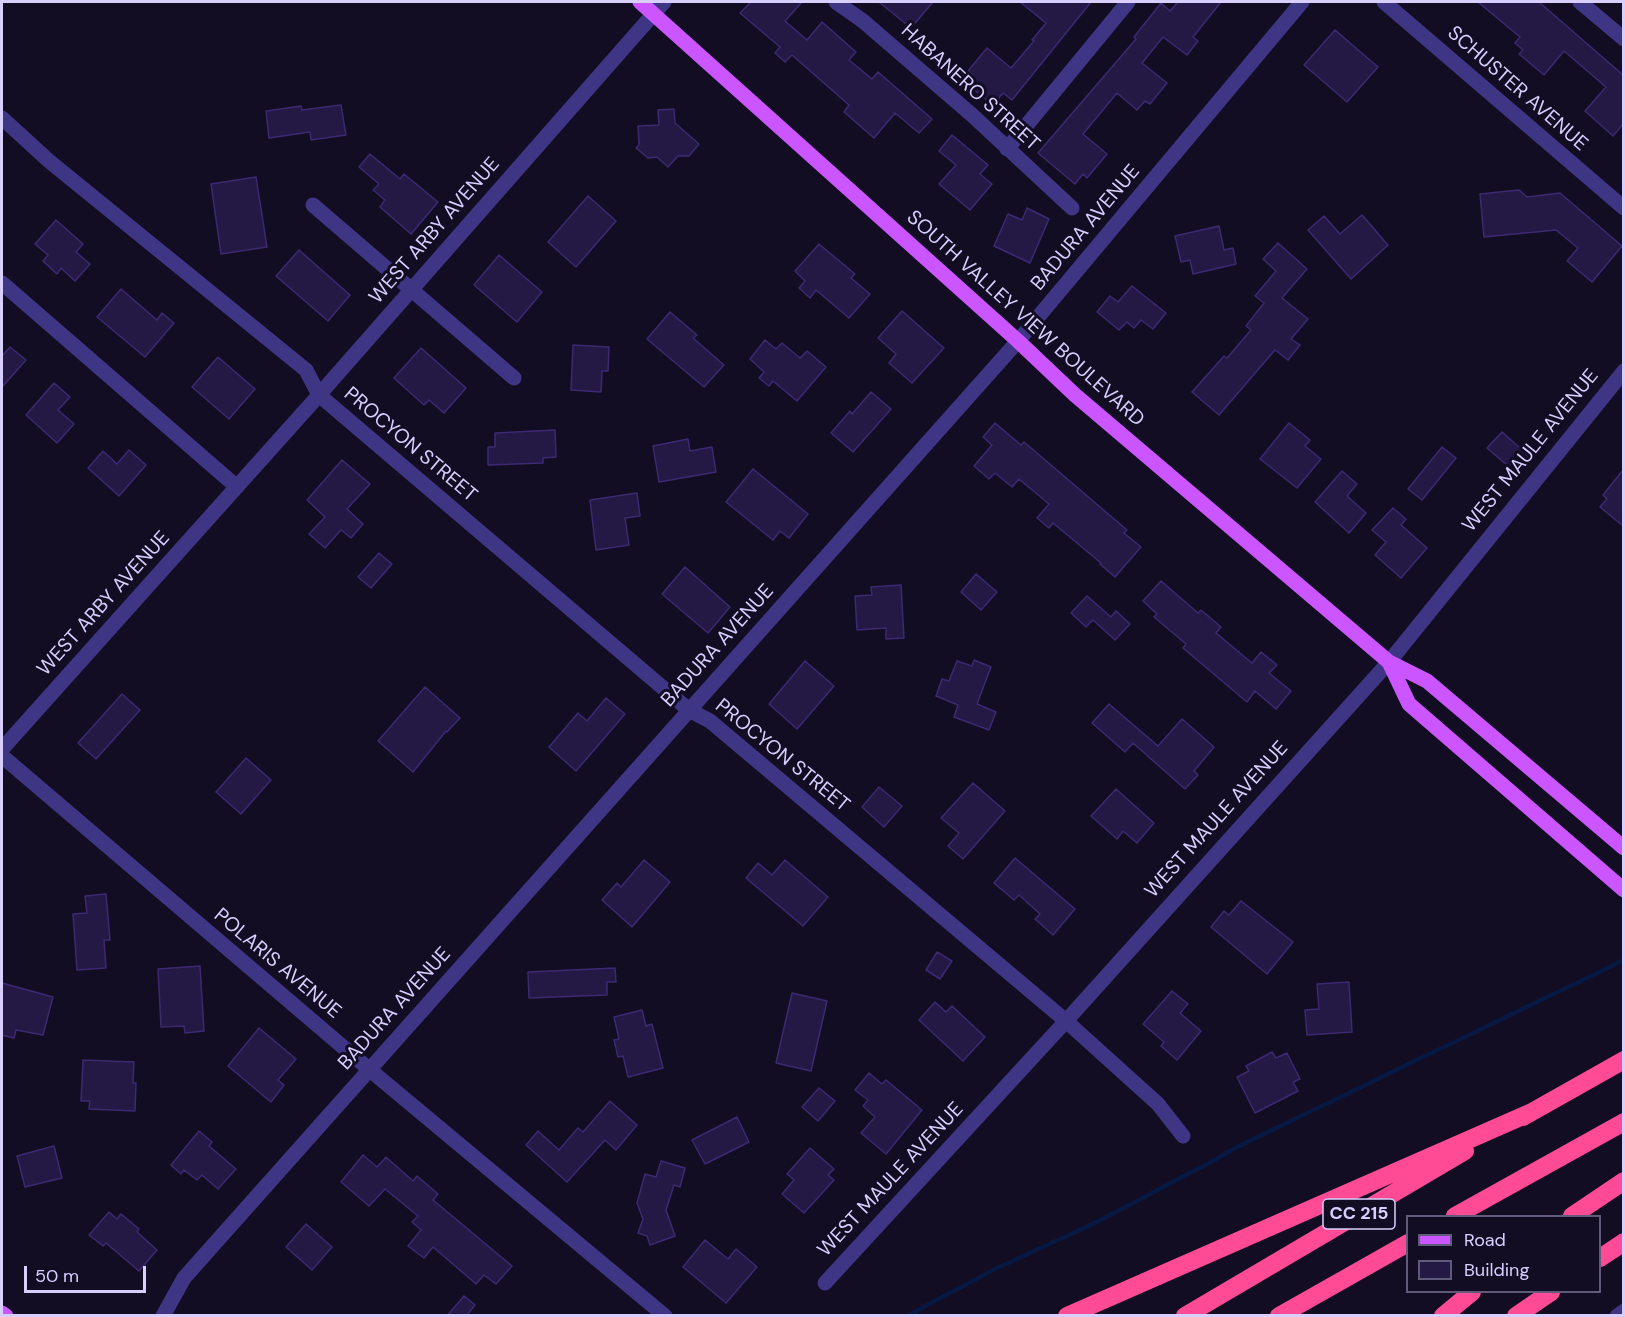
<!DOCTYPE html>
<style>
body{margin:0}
#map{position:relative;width:1625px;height:1317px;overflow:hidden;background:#120d23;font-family:"DM Sans",sans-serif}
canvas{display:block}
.frame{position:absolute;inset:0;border:3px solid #d8cfff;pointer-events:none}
.legend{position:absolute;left:1406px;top:1215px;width:195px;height:78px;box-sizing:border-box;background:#120d23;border:2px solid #615b7b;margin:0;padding:8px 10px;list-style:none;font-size:18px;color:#d8cfff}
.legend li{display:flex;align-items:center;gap:12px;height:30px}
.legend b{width:30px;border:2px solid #615b7b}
.scale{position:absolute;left:24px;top:1266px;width:122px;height:27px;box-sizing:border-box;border:3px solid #d8cfff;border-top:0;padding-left:8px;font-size:18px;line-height:21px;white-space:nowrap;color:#d8cfff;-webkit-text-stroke:4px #120d23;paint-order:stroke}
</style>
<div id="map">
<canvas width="1625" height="1317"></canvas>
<div class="frame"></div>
<ul class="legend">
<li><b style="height:8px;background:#cb56ff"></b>Road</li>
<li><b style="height:16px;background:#241845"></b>Building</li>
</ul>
<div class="scale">50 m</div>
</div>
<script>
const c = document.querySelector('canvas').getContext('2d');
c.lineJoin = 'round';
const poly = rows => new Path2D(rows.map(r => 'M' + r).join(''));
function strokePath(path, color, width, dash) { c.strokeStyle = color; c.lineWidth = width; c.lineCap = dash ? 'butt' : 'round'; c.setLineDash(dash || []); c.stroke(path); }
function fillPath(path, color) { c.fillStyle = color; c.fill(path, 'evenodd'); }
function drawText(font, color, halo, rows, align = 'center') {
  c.font = font + ' "DM Sans",sans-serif'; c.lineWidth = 6; c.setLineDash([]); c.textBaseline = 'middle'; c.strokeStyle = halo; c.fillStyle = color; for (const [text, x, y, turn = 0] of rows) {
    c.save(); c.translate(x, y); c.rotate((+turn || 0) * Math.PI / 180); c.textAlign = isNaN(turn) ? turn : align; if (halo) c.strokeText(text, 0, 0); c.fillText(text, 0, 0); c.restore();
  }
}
const stream = poly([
 [907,1316,995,1269,1093,1224,1211,1162,1239,1146,1624,960]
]);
const building = poly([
 [751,2,802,2,785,21,807,40,822,22,856,52,849,60,872,79,878,72,932,119,919,133,895,113,874,138,844,112,849,105,792,55,785,62,775,53,780,47,740,13,751,2],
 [879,2,933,2,911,28,879,2],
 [1020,2,1091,2,1012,100,1003,93,993,105,966,83,973,75,968,71,987,48,1011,68,1034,41,1032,40,1046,23,1020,2],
 [1178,2,1221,2,1193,37,1198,41,1187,55,1163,37,1142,63,1167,83,1150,104,1145,101,1137,110,1117,93,1083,134,1107,154,1087,178,1083,174,1075,184,1038,153,1136,39,1134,37,1161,3,1170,11,1178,2],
 [1478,2,1539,2,1623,75,1623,124,1613,136,1585,111,1606,87,1564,51,1544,75,1519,54,1523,50,1515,43,1520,37,1478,2],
 [1335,30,1378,67,1347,102,1304,65,1335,30],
 [341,105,346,135,311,140,310,132,269,138,266,111,301,106,302,110,341,105],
 [674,109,675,123,699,144,689,156,678,156,668,167,657,157,648,158,636,148,639,145,638,126,659,125,658,110,674,109],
 [952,135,988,165,980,174,992,184,970,210,939,184,956,165,939,151,952,135],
 [370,154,400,179,404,174,438,202,411,234,380,207,385,200,373,190,379,184,359,167,370,154],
 [256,177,267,247,221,254,211,184,256,177],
 [1519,190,1527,197,1560,193,1622,246,1592,282,1567,261,1578,248,1556,230,1484,237,1480,194,1519,190],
 [588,196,616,221,576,267,548,242,588,196],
 [1027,208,1049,219,1030,263,994,246,1008,214,1022,220,1027,208],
 [1362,215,1388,245,1351,279,1308,230,1324,216,1340,234,1362,215],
 [56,220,83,244,76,252,90,264,75,281,61,268,57,274,43,261,48,255,35,244,56,220],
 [1219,226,1224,250,1233,248,1236,264,1193,274,1190,260,1181,262,1175,236,1219,226],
 [1278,243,1307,269,1282,298,1308,319,1291,339,1300,345,1288,360,1275,350,1219,415,1192,392,1224,356,1227,358,1251,330,1246,326,1264,303,1255,296,1276,271,1263,259,1278,243],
 [819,244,855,274,851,278,870,294,849,318,816,290,810,298,799,288,805,281,795,271,819,244],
 [299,250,350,295,328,321,276,276,299,250],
 [499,255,542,292,517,322,474,285,499,255],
 [1132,286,1166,313,1153,329,1141,320,1134,328,1127,322,1119,330,1097,312,1110,296,1118,302,1132,286],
 [121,289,157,320,162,313,174,323,145,357,97,317,121,289],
 [902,311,944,348,912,383,889,363,896,354,878,338,902,311],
 [670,312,697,335,693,338,724,365,704,387,647,339,670,312],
 [765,340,776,349,782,343,800,358,807,351,826,367,797,401,773,381,769,386,759,378,764,372,750,359,765,340],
 [573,345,609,347,608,371,602,371,601,392,571,390,573,345],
 [10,347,26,360,2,387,2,356,10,347],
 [421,348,466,388,444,413,429,400,424,405,394,378,421,348],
 [218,357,255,389,229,419,192,387,218,357],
 [54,383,70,397,58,410,74,424,57,443,26,415,54,383],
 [871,392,891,409,853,452,831,433,850,411,852,414,871,392],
 [995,423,1021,445,1024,442,1127,530,1124,533,1141,547,1115,577,1100,564,1101,563,1053,523,1049,528,1037,518,1049,504,1019,479,1012,487,995,473,989,479,974,466,992,445,983,437,995,423],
 [1289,423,1310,440,1305,446,1321,459,1297,488,1260,459,1289,423],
 [555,430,556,457,543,458,543,463,488,465,488,447,495,447,495,433,555,430],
 [1502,432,1529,456,1515,472,1487,448,1502,432],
 [688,439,690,451,712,447,716,472,659,482,653,446,688,439],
 [1442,447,1456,458,1422,500,1408,489,1442,447],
 [129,450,146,465,119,496,88,468,103,451,117,464,129,450],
 [342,460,370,484,347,509,363,524,351,538,341,530,325,548,309,534,325,517,307,500,342,460],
 [753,469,808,514,789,538,780,531,773,540,726,502,753,469],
 [1623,470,1623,526,1600,507,1607,499,1603,495,1623,470],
 [1342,471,1357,484,1347,496,1366,513,1349,533,1315,502,1342,471],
 [637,493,640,516,625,518,629,545,596,550,590,500,637,493],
 [1393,508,1406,519,1401,525,1427,548,1401,578,1375,555,1386,542,1372,530,1393,508],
 [379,553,392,564,371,588,358,577,379,553],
 [685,567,730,607,708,633,662,594,685,567],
 [976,574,997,592,981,610,961,592,976,574],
 [1161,581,1198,613,1201,610,1221,627,1216,633,1252,663,1261,652,1277,665,1269,673,1291,691,1276,709,1255,691,1247,702,1183,648,1186,644,1154,617,1157,614,1143,601,1161,581],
 [901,585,904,638,886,639,886,628,857,630,855,596,872,595,871,587,901,585],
 [1087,596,1111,617,1116,611,1130,624,1115,640,1093,620,1086,627,1071,613,1087,596],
 [974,660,991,667,977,704,996,712,989,730,954,717,958,705,936,696,942,679,949,681,957,661,972,666,974,660],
 [805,661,834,686,797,729,769,704,805,661],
 [425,687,460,718,447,732,446,731,413,772,378,741,425,687],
 [122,694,140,710,96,759,78,743,122,694],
 [606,698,625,714,576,771,549,747,578,713,587,721,606,698],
 [1109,704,1158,746,1182,719,1214,747,1194,771,1198,775,1185,789,1133,743,1125,752,1092,723,1109,704],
 [246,758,271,780,241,814,216,792,246,758],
 [973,783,1005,811,963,859,948,846,959,833,941,818,973,783],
 [879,787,902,806,884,827,862,807,879,787],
 [1116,789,1154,823,1137,843,1123,831,1117,839,1091,816,1116,789],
 [1015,858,1075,909,1053,935,1035,919,1040,914,1019,895,1014,900,994,883,1015,858],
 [644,860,670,882,632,927,602,900,617,883,621,887,644,860],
 [785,860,828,897,803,926,746,878,758,863,772,875,785,860],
 [106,894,110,940,104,940,106,968,77,970,73,914,87,913,85,896,106,894],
 [1241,901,1293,942,1267,974,1211,927,1224,911,1229,915,1241,901],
 [937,952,952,961,940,979,926,970,937,952],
 [200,966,204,1031,185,1033,184,1026,161,1027,158,969,200,966],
 [615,968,616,982,607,982,607,995,529,998,528,972,615,968],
 [1349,982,1352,1032,1307,1035,1305,1010,1319,1009,1317,984,1349,982],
 [2,983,53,997,43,1035,16,1030,14,1038,2,1035,2,983],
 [1172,991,1188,1004,1180,1013,1201,1031,1177,1060,1161,1046,1164,1042,1143,1024,1172,991],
 [792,993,827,1001,811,1071,776,1063,792,993],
 [935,1002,946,1012,952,1006,985,1037,963,1061,919,1020,935,1002],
 [642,1010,646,1026,652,1024,663,1068,628,1077,623,1056,618,1057,614,1040,619,1039,614,1017,642,1010],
 [259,1028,296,1059,278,1080,284,1085,271,1102,228,1066,259,1028],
 [1272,1052,1276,1058,1287,1053,1300,1079,1293,1082,1298,1091,1255,1113,1237,1077,1249,1071,1246,1066,1272,1052],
 [83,1060,134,1062,133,1083,136,1083,135,1111,89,1109,90,1101,81,1101,83,1060],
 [869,1073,882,1084,886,1080,922,1110,886,1154,861,1133,875,1117,863,1106,868,1100,855,1090,869,1073],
 [819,1088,835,1101,818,1121,802,1107,819,1088],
 [610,1101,637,1125,616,1150,605,1140,567,1182,526,1145,538,1131,559,1150,578,1128,583,1132,610,1101],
 [737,1117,749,1142,705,1164,692,1140,737,1117],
 [199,1131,212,1142,209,1146,236,1169,218,1189,202,1175,197,1180,184,1170,181,1174,171,1165,199,1131],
 [54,1146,62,1178,25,1187,17,1156,54,1146],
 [810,1148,834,1169,828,1175,834,1180,804,1213,782,1194,794,1180,787,1174,810,1148],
 [363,1155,377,1167,386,1157,413,1181,417,1176,438,1194,433,1200,512,1266,496,1284,484,1275,476,1284,433,1247,424,1258,408,1246,421,1230,412,1222,418,1216,385,1189,369,1206,341,1182,363,1155],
 [661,1161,685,1168,680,1187,674,1185,666,1210,675,1236,650,1245,647,1236,638,1233,643,1219,637,1203,645,1174,656,1177,661,1161],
 [109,1212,117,1219,121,1214,139,1229,137,1232,157,1250,139,1271,106,1243,103,1246,89,1235,109,1212],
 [306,1224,332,1247,312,1270,286,1247,306,1224],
 [705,1240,728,1259,736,1249,757,1267,726,1303,683,1267,705,1240],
 [464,1296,475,1305,466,1316,447,1316,464,1296]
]);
const minor = poly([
 [836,2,863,21,972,115,1072,208],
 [1384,2,1624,208],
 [1580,2,1624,39],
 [2,118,49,161,306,370,319,395,689,710,710,721,1066,1021,1158,1104,1183,1136],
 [1007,149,1128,2],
 [313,205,514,378],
 [2,283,237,487],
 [2,749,319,395,664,2],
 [2,756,370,1070,665,1316],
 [825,1283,1066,1021,1389,662,1624,371],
 [163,1316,184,1278,1018,341,1302,2],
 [1617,1316,1624,1311]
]);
const major = poly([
 [640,2,1018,341,1075,395,1389,662,1427,681,1624,848],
 [1389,662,1409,704,1624,890],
 [2,1313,6,1316]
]);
const highway = poly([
 [1523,1117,1624,1060],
 [1455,1216,1624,1122],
 [1572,1216,1624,1181],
 [1600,1258,1624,1242],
 [1067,1316,1532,1112],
 [1185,1316,1465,1151],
 [1279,1316,1408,1243],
 [1443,1316,1472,1292],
 [1516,1316,1551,1292]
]);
const shields = [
 [1359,1214,72]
];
const shieldNames = [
 ["CC 215",1359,1214]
];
const streetNames = [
 ["HABANERO STREET",970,88,42],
 ["SCHUSTER AVENUE",1517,89,41],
 ["BADURA AVENUE",1086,228,-50],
 ["WEST ARBY AVENUE",435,231,-49],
 ["SOUTH VALLEY VIEW BOULEVARD",1025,319,42],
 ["PROCYON STREET",410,445,40],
 ["WEST MAULE AVENUE",1531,451,-51],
 ["WEST ARBY AVENUE",104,604,-48],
 ["BADURA AVENUE",718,646,-48],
 ["PROCYON STREET",782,756,39],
 ["WEST MAULE AVENUE",1217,820,-48],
 ["POLARIS AVENUE",277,964,40],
 ["BADURA AVENUE",395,1009,-48],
 ["WEST MAULE AVENUE",891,1180,-47]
];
strokePath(stream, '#071942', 4.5);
fillPath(building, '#241845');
strokePath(building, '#3d2972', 1.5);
strokePath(minor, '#3e3684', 15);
strokePath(major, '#cb56ff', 15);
strokePath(highway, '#ff4a95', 18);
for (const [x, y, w] of shields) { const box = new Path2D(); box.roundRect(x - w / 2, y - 15, w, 30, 4.5); c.fillStyle = '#120d23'; c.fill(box); strokePath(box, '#d8cfff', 1.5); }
drawText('bold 18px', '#d8cfff', null, shieldNames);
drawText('20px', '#d8cfff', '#120d23', streetNames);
</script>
